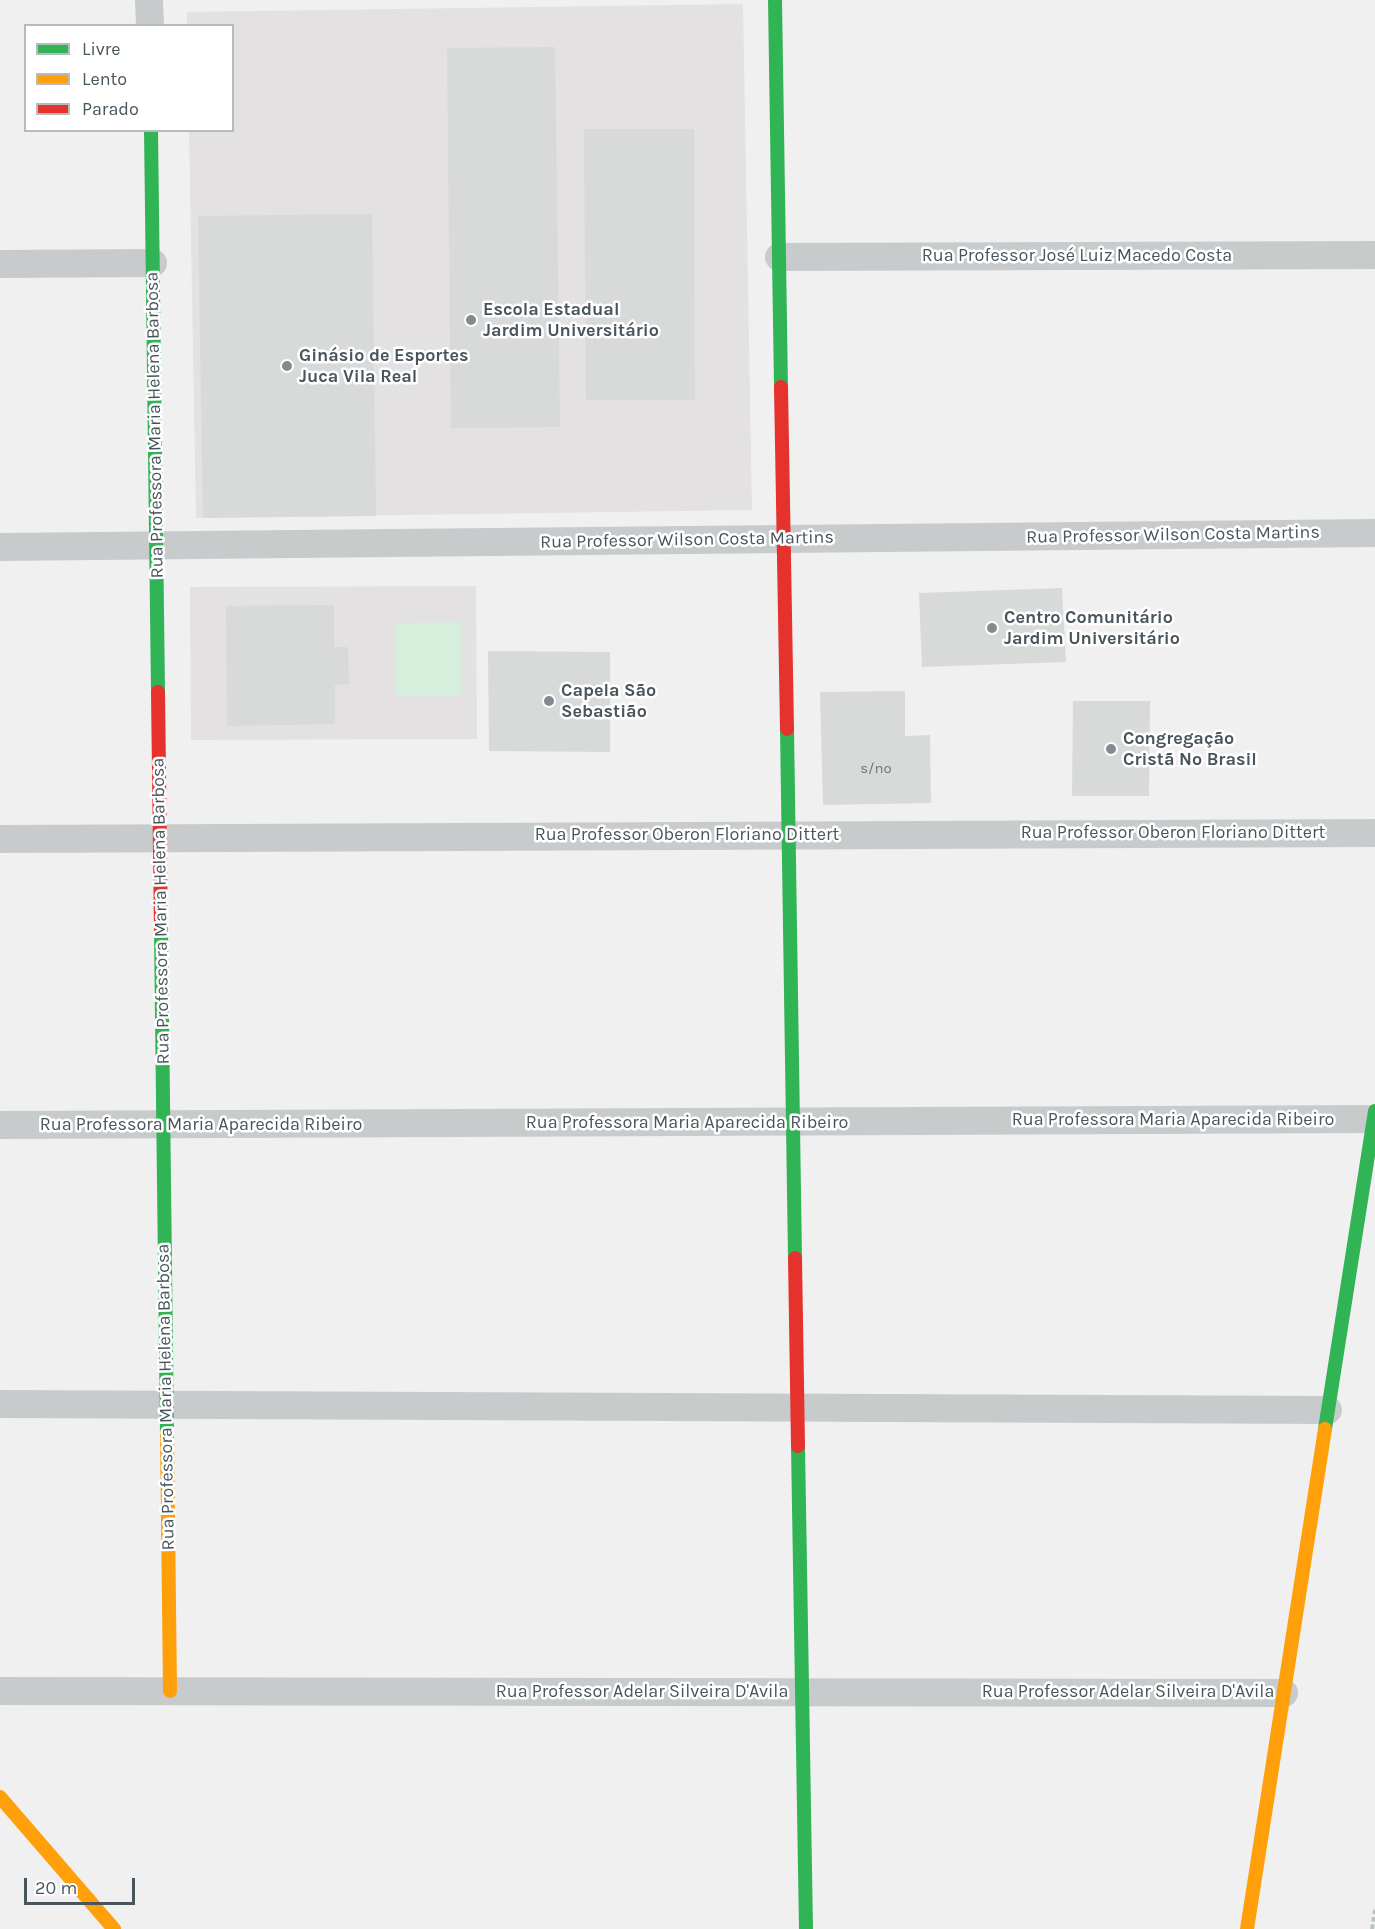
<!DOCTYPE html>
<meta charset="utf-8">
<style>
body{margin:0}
#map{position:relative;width:1375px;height:1929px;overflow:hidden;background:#f1f0f0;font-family:Karla,sans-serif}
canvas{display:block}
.legend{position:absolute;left:24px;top:24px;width:210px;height:108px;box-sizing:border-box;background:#fff;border:2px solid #b6bbbe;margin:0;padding:8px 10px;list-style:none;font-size:18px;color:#48555c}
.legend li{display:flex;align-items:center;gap:12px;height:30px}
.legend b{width:30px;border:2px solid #b6bbbe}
.scale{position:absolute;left:24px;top:1878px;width:111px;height:27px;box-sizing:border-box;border:3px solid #48555c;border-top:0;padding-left:8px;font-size:18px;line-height:21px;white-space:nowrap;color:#48555c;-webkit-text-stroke:4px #fff;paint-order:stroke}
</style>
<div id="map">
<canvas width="1375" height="1929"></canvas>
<ul class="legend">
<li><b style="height:8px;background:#30b455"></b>Livre</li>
<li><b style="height:8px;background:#ff9f0a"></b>Lento</li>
<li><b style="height:8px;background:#e5322d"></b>Parado</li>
</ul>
<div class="scale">20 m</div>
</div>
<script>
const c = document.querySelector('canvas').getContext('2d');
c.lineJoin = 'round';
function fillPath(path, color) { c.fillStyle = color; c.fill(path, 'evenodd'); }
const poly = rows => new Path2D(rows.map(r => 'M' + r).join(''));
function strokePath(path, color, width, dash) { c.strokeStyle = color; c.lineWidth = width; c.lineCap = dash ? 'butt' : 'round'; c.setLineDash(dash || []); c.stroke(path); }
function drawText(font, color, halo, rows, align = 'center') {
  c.font = font + ' Karla,sans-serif'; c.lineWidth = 5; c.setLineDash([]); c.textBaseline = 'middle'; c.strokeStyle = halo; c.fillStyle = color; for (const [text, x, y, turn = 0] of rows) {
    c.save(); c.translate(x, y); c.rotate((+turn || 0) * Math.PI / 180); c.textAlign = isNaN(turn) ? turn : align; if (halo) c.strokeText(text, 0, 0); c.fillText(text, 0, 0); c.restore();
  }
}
const education = poly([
 [743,4,752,510,196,518,189,131,232,130,232,26,187,25,187,12],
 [476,586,477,739,191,740,190,587]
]);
const green = poly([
 [461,622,461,696,395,696,395,623]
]);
const building = poly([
 [555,47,560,427,451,428,447,48],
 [584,129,694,129,695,400,586,400],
 [372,214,376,516,203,518,198,216],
 [1062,588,1066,662,922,667,919,593],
 [334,605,334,647,348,647,349,684,335,685,335,724,227,726,226,606],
 [488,651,610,652,610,752,489,751],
 [905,691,905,736,930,735,931,803,823,805,820,692],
 [1073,701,1150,701,1149,796,1072,796]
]);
const path = poly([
 [1372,1929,1375,1910]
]);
const street = poly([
 [149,0,150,26],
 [779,257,1375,255],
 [0,264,153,263],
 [0,547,1375,533],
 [0,839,1375,833],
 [0,1125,1374,1119],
 [0,1404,1328,1410],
 [0,1691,1284,1693]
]);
const fast = poly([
 [775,0,781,387],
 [151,130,158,692],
 [787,729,795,1258],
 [161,931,167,1434],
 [1325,1429,1375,1111],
 [798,1446,806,1929]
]);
const slow = poly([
 [167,1434,170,1691],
 [0,1797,114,1929],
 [1247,1929,1325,1429]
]);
const jam = poly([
 [781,387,787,729],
 [158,692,161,931],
 [795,1258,798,1446]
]);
const markers = [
 [471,320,6,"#838b90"],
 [287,366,6,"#838b90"],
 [992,628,6,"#838b90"],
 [549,701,6,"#838b90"],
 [1111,749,6,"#838b90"]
];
const numberNames = [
 ["s/nº",876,769]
];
const streetNames = [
 ["Rua Professor José Luiz Macedo Costa",1077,256],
 ["Rua Professora Maria Helena Barbosa",155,425,-91],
 ["Rua Professor Wilson Costa Martins",1173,535,-1],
 ["Rua Professor Wilson Costa Martins",687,540,-1],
 ["Rua Professor Oberon Floriano Dittert",1173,833],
 ["Rua Professor Oberon Floriano Dittert",687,835],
 ["Rua Professora Maria Helena Barbosa",161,911,-91],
 ["Rua Professora Maria Aparecida Ribeiro",1173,1120],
 ["Rua Professora Maria Aparecida Ribeiro",687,1123],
 ["Rua Professora Maria Aparecida Ribeiro",201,1125],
 ["Rua Professora Maria Helena Barbosa",166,1397,-91],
 ["Rua Professor Adelar Silveira D'Avila",642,1692],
 ["Rua Professor Adelar Silveira D'Avila",1128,1692]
];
const poiNames = [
 ["Escola Estadual",483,310],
 ["Jardim Universitário",483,331],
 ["Ginásio de Esportes",299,356],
 ["Juca Vila Real",299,377],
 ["Centro Comunitário",1004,618],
 ["Jardim Universitário",1004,639],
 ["Capela São",561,691],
 ["Sebastião",561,712],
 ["Congregação",1123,739],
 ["Cristã No Brasil",1123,760]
];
fillPath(education, '#e3e1e2');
fillPath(green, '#d6eedc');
fillPath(building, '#d8d9d9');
strokePath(path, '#b8c3be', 4, [4.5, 3]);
strokePath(street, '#c8cbcc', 28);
strokePath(fast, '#30b455', 14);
strokePath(slow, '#ff9f0a', 14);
strokePath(jam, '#e5322d', 14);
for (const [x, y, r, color] of markers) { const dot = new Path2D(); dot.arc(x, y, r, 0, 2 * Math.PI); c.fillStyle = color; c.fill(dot); strokePath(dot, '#fff', 2); }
drawText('15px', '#6d777c', null, numberNames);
drawText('18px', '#48555c', '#fff', streetNames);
drawText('bold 18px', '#48555c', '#fff', poiNames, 'left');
</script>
